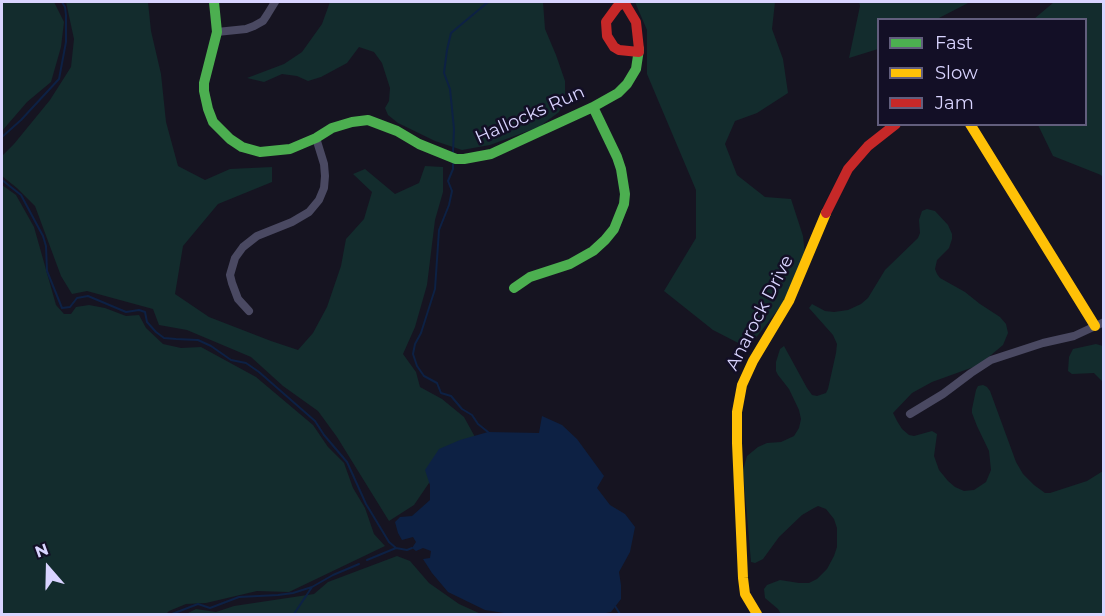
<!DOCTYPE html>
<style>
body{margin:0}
#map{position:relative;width:1105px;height:616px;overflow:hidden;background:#161421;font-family:Montserrat,sans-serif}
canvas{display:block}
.frame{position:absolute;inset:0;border:3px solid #d9d4ff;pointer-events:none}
.legend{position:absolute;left:877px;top:18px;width:210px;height:108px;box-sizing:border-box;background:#130f26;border:2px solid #625e7d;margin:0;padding:8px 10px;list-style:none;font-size:18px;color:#d9d4ff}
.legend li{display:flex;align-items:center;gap:12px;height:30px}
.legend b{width:30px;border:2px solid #625e7d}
.north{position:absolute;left:18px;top:538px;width:60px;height:60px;-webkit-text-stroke:4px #130f26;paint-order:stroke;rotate:340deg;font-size:16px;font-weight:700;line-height:24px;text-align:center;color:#d9d4ff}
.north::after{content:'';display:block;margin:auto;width:21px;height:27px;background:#d9d4ff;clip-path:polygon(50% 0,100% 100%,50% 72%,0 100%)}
</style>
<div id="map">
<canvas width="1105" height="616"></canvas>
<div class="frame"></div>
<ul class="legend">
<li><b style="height:8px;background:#4caf50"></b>Fast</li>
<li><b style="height:8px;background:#ffc107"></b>Slow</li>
<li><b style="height:8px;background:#c62828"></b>Jam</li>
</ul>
<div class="north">N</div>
</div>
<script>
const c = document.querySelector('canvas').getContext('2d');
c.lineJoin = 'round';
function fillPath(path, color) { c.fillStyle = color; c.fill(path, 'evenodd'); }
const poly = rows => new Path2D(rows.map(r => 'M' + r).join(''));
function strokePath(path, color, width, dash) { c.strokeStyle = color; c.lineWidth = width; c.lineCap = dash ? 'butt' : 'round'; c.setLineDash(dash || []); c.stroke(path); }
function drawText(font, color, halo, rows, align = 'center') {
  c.font = font + ' Montserrat,sans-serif'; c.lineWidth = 5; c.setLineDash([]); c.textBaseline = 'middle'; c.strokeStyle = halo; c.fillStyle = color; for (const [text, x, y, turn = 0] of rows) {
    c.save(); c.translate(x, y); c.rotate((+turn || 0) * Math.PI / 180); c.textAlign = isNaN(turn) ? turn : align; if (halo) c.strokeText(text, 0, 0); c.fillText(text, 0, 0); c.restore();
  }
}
const green = poly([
 [2,2,54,2,64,22,61,47,51,82,27,102,2,131],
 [66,2,148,2,151,31,161,74,166,122,178,166,205,180,230,169,272,167,272,182,218,204,183,246,175,294,209,317,271,341,298,350,313,333,327,307,341,266,346,239,364,219,372,192,353,174,365,169,395,194,419,183,425,166,443,167,443,192,435,220,427,285,415,327,403,354,416,372,420,387,442,399,464,417,475,437,431,480,414,505,389,521,337,437,318,411,283,386,251,357,187,330,159,325,153,309,87,291,72,294,61,276,35,206,17,188,2,176,2,156,14,144,50,100,71,67,74,39],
 [330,2,543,2,545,29,556,55,565,81,565,98,559,112,539,127,490,145,462,150,435,141,398,123,388,115,385,108,389,101,390,88,382,63,374,52,359,47,347,63,321,77,308,81,297,76,282,74,264,82,247,78,284,64,302,52,322,24],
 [635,2,775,2,772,29,783,59,788,93,757,113,735,121,725,144,737,175,765,197,791,199,803,236,805,255,783,303,748,348,713,330,664,291,696,238,696,190,647,74,647,30],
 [859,2,970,2,937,19,878,20,878,49,849,58,860,6],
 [1054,2,1103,2,1103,178,1101,175,1053,156,1038,125,1086,124,1086,20,1034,19],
 [2,185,16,195,34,227,56,305,64,314,71,314,76,307,89,305,105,308,126,316,139,315,146,328,163,344,181,348,201,347,256,377,313,425,328,447,344,463,353,488,365,508,374,534,385,546,289,592,257,591,206,603,186,604,169,611,166,614,2,614],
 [927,209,935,211,948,225,952,234,952,239,949,248,937,260,935,269,937,274,940,278,965,292,980,304,1000,317,1006,324,1008,333,1003,345,979,365,932,382,912,393,893,413,897,421,902,429,909,435,914,436,932,431,937,434,934,456,939,470,948,481,955,487,964,491,974,490,986,482,991,470,989,451,977,426,972,413,972,409,976,390,978,386,983,385,987,387,990,391,1016,462,1023,474,1034,485,1045,493,1050,493,1087,481,1103,471,1103,614,781,614,778,609,765,598,764,589,767,585,780,580,799,583,809,583,817,579,827,569,834,556,837,547,837,528,834,519,826,509,818,506,814,508,802,515,779,537,763,559,755,563,751,562,743,470,747,456,758,447,767,443,781,442,794,436,799,428,801,419,799,410,789,389,778,375,776,371,776,362,780,349,784,346,807,388,812,395,817,396,826,393,828,389,836,353,837,344,833,335,809,308,812,304,825,311,834,312,848,310,861,304,868,298,885,270,918,238,920,233,919,220,922,211],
 [1096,344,1103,346,1103,382,1094,373,1072,374,1068,371,1069,357,1073,349],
 [397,556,410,561,429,583,459,604,481,614,186,614,196,609,216,612,234,606,314,594,328,582]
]);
const water = poly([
 [542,416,562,425,577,439,604,476,597,488,610,505,625,514,635,527,630,552,619,572,621,585,621,599,611,612,601,614,510,614,485,610,448,592,432,573,423,559,430,558,431,551,423,548,416,551,412,548,416,542,413,537,402,540,398,533,395,522,400,517,412,516,430,500,430,485,425,470,439,449,460,440,488,432,539,433]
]);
const stream = poly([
 [2,137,21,120,59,79,66,42,66,15,65,7,62,2],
 [453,152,454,129,450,89,444,73,447,50,451,33,488,2],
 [453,164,453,169,448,181,452,191,449,205,439,230,435,289,421,333,415,344,413,354,417,366,424,376,437,383,441,393,451,396,462,409,472,415,478,424,488,432],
 [2,180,21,195,43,236,46,246,47,271,62,308,70,307,77,298,88,296,126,312,139,310,145,312,147,322,156,332,164,338,176,339,198,340,211,346,231,360,246,363,259,372,315,421,324,435,347,462,366,504,389,542,396,548,407,550,412,548],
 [367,560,396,548],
 [615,606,620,614],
 [172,614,198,604,210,608,239,597,278,595,293,593,312,587],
 [294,614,312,587,333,575,359,564]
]);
const street = poly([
 [217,32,246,29,254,26,263,21,267,15,275,2],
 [249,311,238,299,232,283,230,275,235,258,243,247,257,236,292,222,309,212,319,200,324,188,325,176,324,164,316,138],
 [910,414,943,394,971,373,991,360,1043,343,1074,336,1104,322]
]);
const fast = poly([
 [214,2,217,32,204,83,204,91,208,109,213,122,230,139,242,147,260,152,290,149,316,138,332,128,352,122,368,120,397,131,419,144,456,159,464,159,491,154,593,107,618,93,627,84,636,69,639,49],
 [514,288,530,277,570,264,593,251,605,240,614,229,624,204,625,194,621,169,617,157,593,107]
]);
const slow = poly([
 [970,124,1095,326],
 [757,614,745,594,743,578,737,443,737,412,742,385,753,361,789,301,826,213]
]);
const jam = poly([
 [639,49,636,22,624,2,617,7,606,22,607,36,614,47,619,50,639,52],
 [826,213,848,169,868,146,896,124]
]);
const streetNames = [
 ["Hallocks Run",530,115,-24],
 ["Anarock Drive",760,313,-63]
];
fillPath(green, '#132c2d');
fillPath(water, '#0d2144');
strokePath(stream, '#0d2144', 2);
strokePath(street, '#4a4962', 8);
strokePath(fast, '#4caf50', 10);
strokePath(slow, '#ffc107', 10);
strokePath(jam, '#c62828', 10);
drawText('18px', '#d9d4ff', '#130f26', streetNames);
</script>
